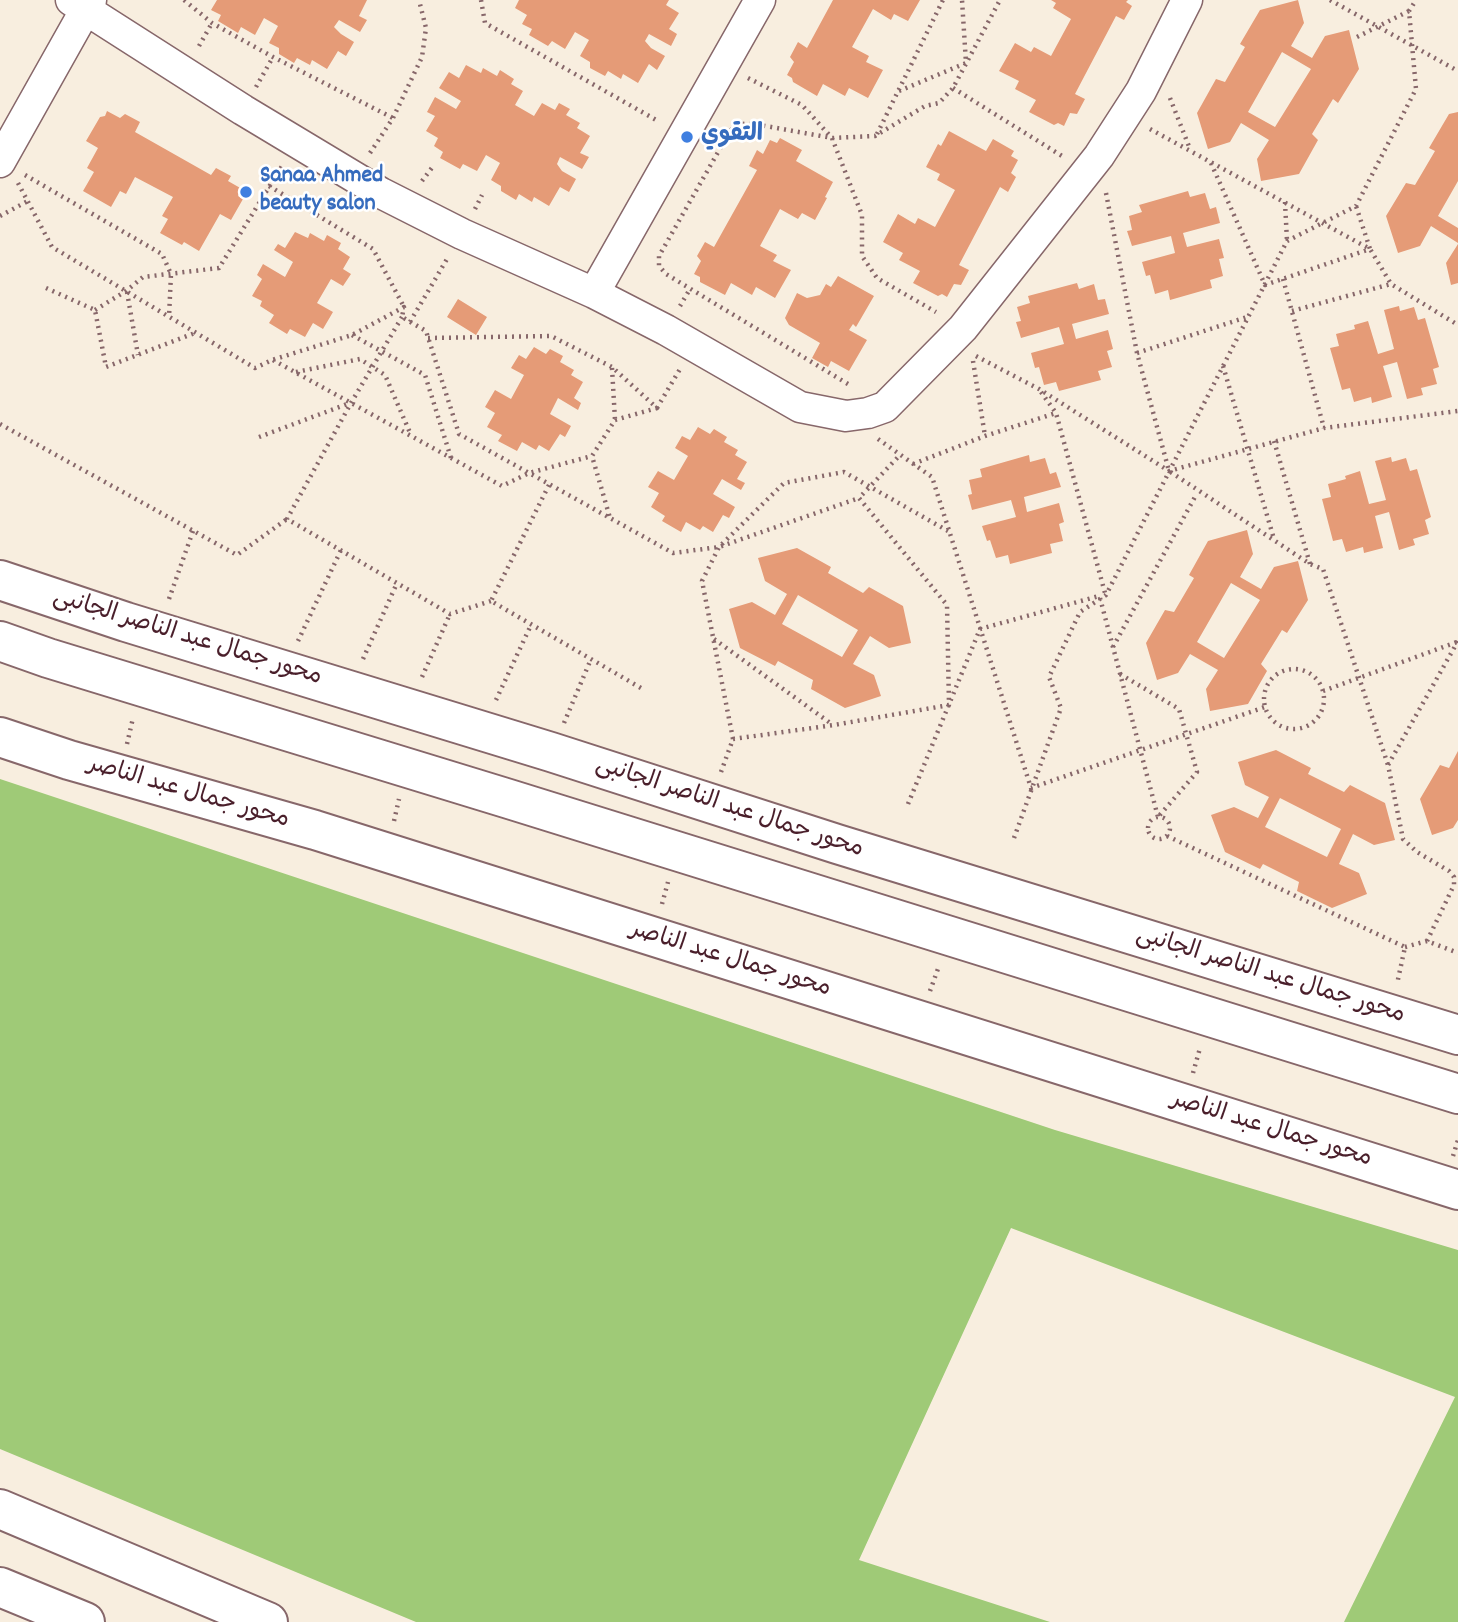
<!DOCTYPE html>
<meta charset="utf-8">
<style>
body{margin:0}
canvas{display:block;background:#f8eedf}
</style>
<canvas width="1458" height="1622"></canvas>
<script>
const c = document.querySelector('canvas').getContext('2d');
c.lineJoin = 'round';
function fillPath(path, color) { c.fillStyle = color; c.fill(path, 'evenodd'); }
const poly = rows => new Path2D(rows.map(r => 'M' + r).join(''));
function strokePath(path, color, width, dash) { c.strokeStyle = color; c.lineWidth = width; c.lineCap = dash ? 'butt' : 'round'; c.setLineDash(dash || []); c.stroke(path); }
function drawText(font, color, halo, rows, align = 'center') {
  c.font = font + ' Dekko,"Playpen Sans Arabic",sans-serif'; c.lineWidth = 5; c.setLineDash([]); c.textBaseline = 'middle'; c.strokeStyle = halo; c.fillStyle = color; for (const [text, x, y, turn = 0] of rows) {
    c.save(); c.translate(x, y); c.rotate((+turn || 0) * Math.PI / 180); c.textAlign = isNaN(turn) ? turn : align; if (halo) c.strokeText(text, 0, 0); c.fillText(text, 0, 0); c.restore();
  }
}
const green = poly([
 [0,779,1055,1130,1458,1250,1458,1622,1344,1622,1455,1397,1011,1228,859,1560,1050,1622,416,1622,0,1449]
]);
const building = poly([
 [217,0,367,0,359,16,367,20,360,32,339,20,334,27,341,34,354,42,346,56,338,51,327,69,312,60,310,65,297,58,294,63,279,54,279,48,269,43,278,26,264,18,255,35,241,27,238,33,218,21,221,15,211,10],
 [519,0,669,0,666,5,679,13,669,29,677,34,671,46,649,34,645,41,651,48,665,56,657,70,649,64,638,83,623,74,621,79,608,71,605,76,590,68,590,62,580,56,589,40,575,32,565,49,552,41,548,46,529,35,532,29,522,24,527,15,515,8],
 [833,0,920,0,908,21,894,14,891,20,873,9,852,47,869,56,866,62,883,70,868,98,849,88,845,96,823,84,817,96,793,82,792,78,787,75,794,62,790,57,798,42,807,48],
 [1051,0,1128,0,1126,2,1132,6,1124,20,1116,16,1075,94,1085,99,1077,114,1070,113,1064,126,1058,123,1054,125,1029,112,1036,100,1015,89,1019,81,999,71,1015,43,1031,52,1034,47,1051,56,1071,19,1053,8,1056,3],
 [1298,0,1304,23,1291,46,1312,58,1325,36,1349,30,1359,69,1338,103,1333,99,1312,134,1318,140,1299,174,1261,181,1257,159,1269,140,1241,123,1230,142,1208,149,1197,113,1216,79,1225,82,1245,47,1240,44,1260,10],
 [1282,52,1311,69,1275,127,1248,112],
 [466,65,481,73,483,68,497,76,500,70,514,79,511,84,523,91,515,105,534,116,542,103,555,110,559,103,570,109,566,115,580,123,577,128,590,136,580,153,589,157,582,169,560,157,557,164,562,171,576,179,569,192,560,187,549,206,534,197,532,202,519,194,516,200,501,191,501,186,491,180,500,163,486,155,477,171,463,164,460,169,440,158,443,152,434,146,438,138,426,131,435,116,427,112,435,97,456,109,461,101,439,88,449,72,459,78],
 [107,111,120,118,125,114,140,122,135,132,211,175,216,168,231,176,228,181,242,189,238,196,243,199,231,220,220,214,199,251,184,242,182,245,160,233,168,219,162,216,173,197,135,177,126,194,120,191,111,207,83,191,94,172,87,168,98,148,86,141,100,117,105,116],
 [1458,112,1458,181,1438,216,1458,228,1458,243,1431,226,1420,246,1398,253,1386,216,1406,183,1415,185,1435,151,1429,148,1449,114],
 [949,131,986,151,993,139,1014,151,1011,156,1018,160,1011,173,1016,177,1008,192,1000,187,959,265,969,270,961,285,954,284,947,297,942,294,938,296,913,283,920,271,899,260,903,253,883,242,898,214,915,224,918,218,935,227,955,190,937,180,940,174,926,167,938,144,941,146],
 [780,138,802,150,796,161,833,182,825,197,827,198,815,220,802,213,798,219,780,209,760,246,777,255,773,261,791,270,775,298,756,287,752,295,731,283,725,295,700,282,700,277,694,274,701,261,697,256,705,242,714,247,757,170,749,166,757,150,763,154,770,140,777,143],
 [1188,191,1190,197,1205,193,1210,209,1216,207,1220,223,1183,233,1187,247,1219,239,1224,258,1219,259,1223,276,1210,280,1212,288,1170,300,1168,290,1155,294,1150,275,1146,276,1142,262,1175,253,1171,236,1132,246,1127,231,1132,230,1129,216,1142,212,1139,205],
 [295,232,308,238,310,233,324,241,327,235,341,243,338,249,350,257,343,269,351,274,343,286,331,279,317,303,333,312,323,329,313,323,305,337,290,329,287,334,269,323,274,315,260,306,262,301,252,296,262,279,257,275,263,264,285,277,293,262,274,250,278,244,285,248],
 [1458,244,1458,283,1451,285,1446,263],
 [838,276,874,296,856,327,853,324,849,330,867,340,849,371,831,361,828,367,812,358,820,343,789,325,785,318,797,293,807,298,820,295,826,284,831,287],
 [1077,283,1079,289,1094,284,1098,300,1105,299,1109,314,1072,324,1076,339,1108,330,1113,349,1107,351,1112,367,1098,371,1101,380,1059,391,1056,382,1044,385,1039,367,1035,368,1031,353,1064,344,1059,327,1021,338,1016,322,1021,321,1017,307,1030,303,1028,296],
 [458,299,487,317,476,335,447,317],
 [1399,306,1400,311,1414,307,1418,320,1425,318,1439,367,1433,369,1437,384,1421,388,1423,395,1407,399,1397,362,1383,366,1392,397,1372,403,1371,397,1354,402,1350,388,1342,390,1330,348,1339,346,1336,334,1355,329,1354,325,1368,321,1378,354,1394,349,1384,310],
 [534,347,546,354,550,349,563,356,560,362,574,370,571,375,583,382,574,398,581,403,578,410,558,398,550,414,571,426,565,437,560,434,549,451,539,445,536,450,522,442,517,451,498,441,502,435,487,427,495,413,485,407,495,390,511,399,524,375,511,368,519,355,526,359],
 [698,427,710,434,714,429,727,437,724,442,738,450,735,455,747,462,737,479,745,483,741,490,722,479,713,494,735,507,729,518,723,515,713,532,703,526,700,530,686,522,681,532,662,521,665,516,651,507,659,493,648,487,658,471,674,480,688,456,675,448,682,436,690,440],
 [1029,455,1030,462,1045,458,1050,474,1056,472,1061,487,1024,497,1027,512,1059,503,1064,522,1059,524,1063,541,1050,544,1052,553,1010,564,1008,555,996,558,990,540,987,541,982,526,1016,517,1011,500,972,510,968,495,972,494,969,480,982,477,980,469],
 [1391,457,1392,462,1406,458,1410,471,1417,469,1431,517,1425,520,1429,534,1413,539,1415,545,1399,550,1389,512,1375,516,1383,548,1364,553,1363,547,1346,552,1342,539,1333,541,1322,499,1331,497,1328,484,1346,479,1345,476,1360,471,1369,504,1386,500,1375,461],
 [1247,530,1253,554,1240,577,1261,589,1274,567,1298,561,1308,600,1287,633,1282,630,1261,664,1267,671,1248,704,1210,711,1206,689,1218,670,1190,654,1178,673,1157,680,1146,643,1165,610,1174,612,1194,578,1189,575,1208,541],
 [1231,583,1260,600,1224,658,1197,642],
 [797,548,831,567,828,573,863,593,869,587,903,606,911,643,889,648,870,636,853,664,874,675,881,696,845,708,811,689,813,680,778,661,775,666,740,648,729,609,752,602,775,615,787,594,765,581,758,558],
 [798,595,858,630,842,657,782,624],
 [1276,750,1311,768,1308,774,1344,792,1350,785,1385,803,1395,840,1374,845,1353,834,1339,864,1359,873,1367,894,1332,908,1297,891,1299,882,1263,864,1260,869,1225,852,1211,815,1234,807,1258,818,1269,797,1245,785,1238,762],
 [1280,798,1341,829,1327,857,1265,827],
 [1458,751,1458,820,1453,828,1432,835,1420,799,1440,765,1449,768]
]);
const path = poly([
 [184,0,212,23,273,57,393,118],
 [481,0,485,23,658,121],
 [1330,0,1458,71],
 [1357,37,1409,11],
 [199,46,212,23],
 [748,78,802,105,832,138,862,215,862,256,877,278,936,312],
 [256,87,273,57],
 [953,88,1062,156],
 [899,91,966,63,962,0],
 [1170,98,1190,149],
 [1150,129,1370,249,1391,284,1458,325],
 [877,134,943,0],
 [370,153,393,118,422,57,426,28,419,0],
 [1211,163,1265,285,1370,249,1356,206],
 [25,175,162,254,171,274,169,317],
 [422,181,434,165],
 [18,183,52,247,255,368,272,360,352,335,404,307,402,317,426,331,459,434,673,553,719,547,859,498],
 [269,186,373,249,404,307],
 [1106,193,1137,353,1169,471,1310,564,1323,569,1388,765],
 [1285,202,1287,241],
 [475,209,482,195],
 [0,216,28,201],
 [1283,279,1324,428],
 [46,288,95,310,106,367,195,333],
 [127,292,138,355],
 [680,306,690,289],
 [95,310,126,291,143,277,219,268,282,166],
 [1292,311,1391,284],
 [402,317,351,403,287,519,450,614,491,601],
 [410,322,447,259],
 [352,335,425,375,451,458],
 [428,338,551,336,612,367,657,408,615,420,592,456,610,518],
 [1137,353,1247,317],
 [976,356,1039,389,1169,471,1324,428,1458,411],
 [273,360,502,486,529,473,592,456],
 [973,361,985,436],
 [1223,366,1274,539],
 [612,368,615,420],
 [296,372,360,359,385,375,411,435],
 [848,384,666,274,659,266,659,256,730,131,737,125,749,123,832,138,875,136,925,106,939,103,953,88,1000,0],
 [1041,392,1056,413,1105,593],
 [657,408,680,369],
 [0,424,237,555,287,519],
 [259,437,350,403],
 [878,439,932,477,1031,788,1265,707],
 [1274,441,1310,564],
 [913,464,985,436,1056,413],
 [549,485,491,601,641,688],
 [1100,598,1158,817],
 [169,599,193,531],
 [714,639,833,725],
 [298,641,341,550],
 [1113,647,1196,495],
 [363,659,397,583],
 '1264 699a30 30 0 1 1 60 0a30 30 0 1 1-60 0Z',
 [1120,674,1179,709,1197,772,1158,817],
 [422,677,450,614],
 [1323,691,1457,642],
 [496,700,531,625],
 [564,723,591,659],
 [733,739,702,581,719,547,784,483,844,472,948,531],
 [127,744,133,718],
 [721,772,733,739,834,725,949,705,947,605,859,498,900,455],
 [908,804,980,629,1099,596],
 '1148 828a11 11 0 1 1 22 0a11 11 0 1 1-22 0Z',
 [394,821,399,799],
 [1167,836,1405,947,1397,984],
 [1014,838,1061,708,1049,677,1080,612,1106,595,1287,241,1356,206,1416,89,1409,11,1416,0],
 [662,904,668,882],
 [1427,941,1454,885,1454,877,1449,871,1417,852,1403,839,1388,765,1458,641],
 [1405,947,1427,941,1458,953],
 [930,991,939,966],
 [1193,1073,1200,1048],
 [1453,1156,1458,1140]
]);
const street = poly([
 [71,0,243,110,381,193,462,234,594,293,666,330,800,407,846,416,868,413,885,407,963,328,1099,156,1141,91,1187,0],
 [0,162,91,0],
 [594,293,760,0]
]);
const secondary = poly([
 [0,580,126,622,551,752,837,844,1458,1035],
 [0,641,48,658,509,799,1458,1094],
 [0,737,69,760,315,830,1458,1190]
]);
const primary = poly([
 [0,1509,268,1622],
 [0,1587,85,1622]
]);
const markers = [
 [687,137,7,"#3f7fe0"],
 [246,192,7,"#3f7fe0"]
];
const shopNames = [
 ["التقوي",701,137],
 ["Sanaa Ahmed",260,178],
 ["beauty salon",260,206]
];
const streetNames = [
 ["محور جمال عبد الناصر الجانبى",187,639,17],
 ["محور جمال عبد الناصر",188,794,16],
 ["محور جمال عبد الناصر الجانبى",729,809,18],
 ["محور جمال عبد الناصر",730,961,17],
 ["محور جمال عبد الناصر الجانبى",1270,977,17],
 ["محور جمال عبد الناصر",1271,1131,17]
];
fillPath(green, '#9fca77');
fillPath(building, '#e59b77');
strokePath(street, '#87676a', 33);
strokePath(secondary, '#87676a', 42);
strokePath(primary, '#87676a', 42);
strokePath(path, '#87676a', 4.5, [2, 5]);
strokePath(street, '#fff', 30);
strokePath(secondary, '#fff', 38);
strokePath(primary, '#fff', 38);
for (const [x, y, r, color] of markers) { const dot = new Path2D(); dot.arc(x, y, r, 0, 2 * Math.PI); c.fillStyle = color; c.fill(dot); strokePath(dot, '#fff', 2.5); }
drawText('bold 24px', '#366cbe', '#fff', shopNames, 'left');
drawText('24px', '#4a1f2b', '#fff', streetNames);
</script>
